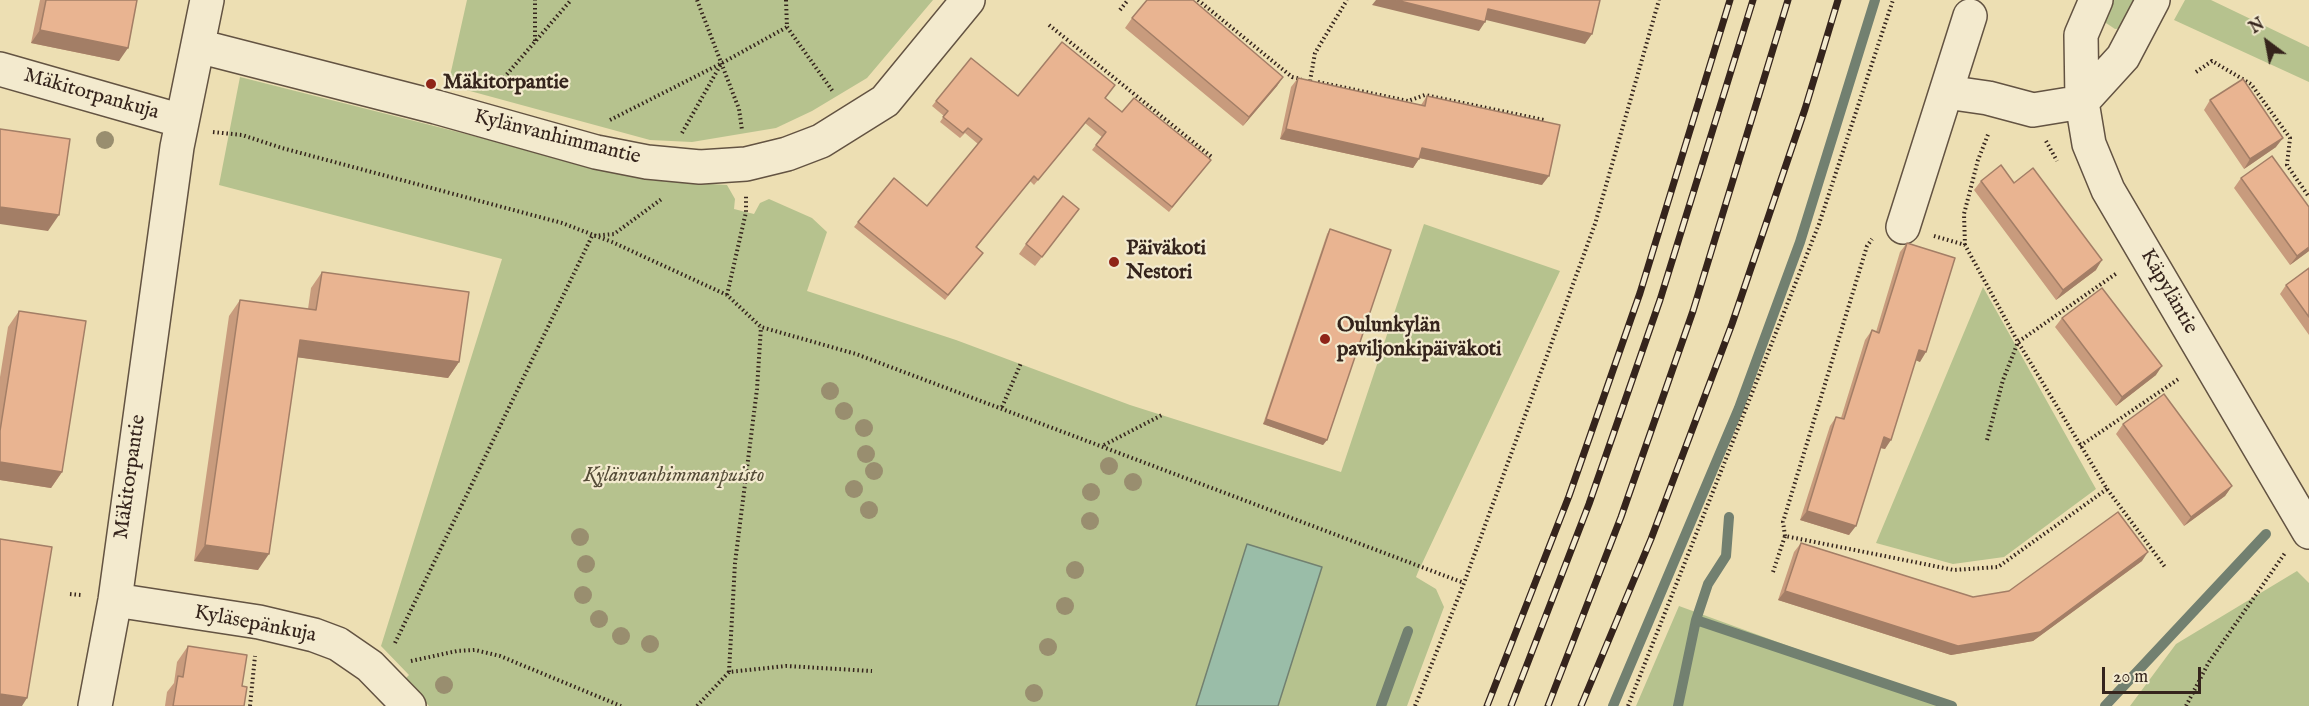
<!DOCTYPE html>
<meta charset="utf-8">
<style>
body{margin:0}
#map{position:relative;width:2309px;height:706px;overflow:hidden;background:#eddfb3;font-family:"IM FELL English",serif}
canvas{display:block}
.north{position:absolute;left:2237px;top:12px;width:60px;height:60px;-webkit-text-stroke:4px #f3eace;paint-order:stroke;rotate:328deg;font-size:16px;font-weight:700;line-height:24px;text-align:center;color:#35241c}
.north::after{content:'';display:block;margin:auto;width:21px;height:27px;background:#35241c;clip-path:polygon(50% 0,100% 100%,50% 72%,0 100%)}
.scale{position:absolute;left:2102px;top:667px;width:99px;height:27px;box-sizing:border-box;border:3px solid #35241c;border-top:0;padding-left:8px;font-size:18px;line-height:21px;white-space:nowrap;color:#35241c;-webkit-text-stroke:4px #f3eace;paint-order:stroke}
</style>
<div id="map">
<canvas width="2309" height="706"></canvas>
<div class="north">N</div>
<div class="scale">20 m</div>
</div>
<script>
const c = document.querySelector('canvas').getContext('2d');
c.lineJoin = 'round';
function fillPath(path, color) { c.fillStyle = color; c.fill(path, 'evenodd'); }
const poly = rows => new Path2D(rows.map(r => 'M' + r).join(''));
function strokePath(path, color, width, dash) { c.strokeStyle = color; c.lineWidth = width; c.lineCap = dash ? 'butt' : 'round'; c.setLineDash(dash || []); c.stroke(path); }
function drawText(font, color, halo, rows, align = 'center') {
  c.font = font + ' "IM FELL English",serif'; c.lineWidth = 4.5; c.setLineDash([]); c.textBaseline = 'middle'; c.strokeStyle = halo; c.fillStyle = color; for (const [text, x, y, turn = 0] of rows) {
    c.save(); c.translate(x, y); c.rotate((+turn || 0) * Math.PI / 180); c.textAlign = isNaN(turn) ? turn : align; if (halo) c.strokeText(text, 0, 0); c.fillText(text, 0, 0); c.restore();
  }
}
const green = poly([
 [467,0,933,0,867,78,812,111,776,128,692,142,650,140,448,85],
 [2105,0,2139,0,2124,28,2115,29,2103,21],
 [2185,0,2211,0,2309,47,2309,82,2174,20],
 [240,77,648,180,727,185,735,199,734,209,754,214,760,203,769,199,812,218,827,232,807,291,956,340,1130,405,1341,472,1424,224,1560,271,1418,572,1416,577,1436,589,1444,607,1407,706,429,706,404,680,409,675,381,646,502,259,219,185],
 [1983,287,2096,489,2004,557,1953,564,1876,543],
 [2297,571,2309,583,2309,706,2130,706,2176,644],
 [1679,606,1953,706,1636,706]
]);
const water = poly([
 [1247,544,1322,567,1278,706,1196,706,1247,544]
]);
const stream = poly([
 [1696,620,1708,584,1726,556,1729,517],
 [1381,706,1408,631],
 [1613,706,1739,408,1800,242,1875,0],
 [1678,706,1696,620,1952,706],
 [2105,706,2266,534]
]);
const path = poly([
 [697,0,739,109,742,130],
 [786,0,787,27,834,93],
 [1198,0,1292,77,1301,79],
 [1120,10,1128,0],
 [1049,25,1213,158],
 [535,41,535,0],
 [2196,72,2212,61,2251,84,2290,138,2287,165,2309,197],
 [1310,81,1315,53,1347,0],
 [1318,82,1408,101,1425,95,1544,120],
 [495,88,571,0],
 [610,120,722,63,787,27],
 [213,132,242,135,282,148,562,223,612,242,727,295,761,327,856,354,1464,583],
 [682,133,721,64],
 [2046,141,2057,161],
 [1934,236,1965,245,2018,342,2107,489,2165,567],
 [1965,245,1964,214,1978,160,1989,132],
 [727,295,746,212,746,195],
 [1002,407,1021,363],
 [1987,440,2003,380,2018,342,2117,273],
 [1104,445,1162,415],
 [2080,446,2180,378],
 [1785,536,1783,522,1867,246,1872,239],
 [1773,572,1785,536,1954,570,1998,567,2107,489],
 [70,594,81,595],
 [395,643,592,236,614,234,663,198],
 [411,661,457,651,475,650,500,656,621,706],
 [729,672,735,563,757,389,761,327],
 [250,706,255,656],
 [697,706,729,672,786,666,872,671],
 [1415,706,1464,583,1595,224,1659,0],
 [1628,706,1819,224,1893,0],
 [2186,706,2209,662,2285,553]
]);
const minor = poly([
 [2096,0,2081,35,2082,102,2089,144,2108,190,2309,532],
 [198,46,436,107,596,152,647,162,700,167,746,164,787,154,821,141,885,101,968,0],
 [0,69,182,121],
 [1946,92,1988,98,2033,110,2082,102,2123,57,2153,0],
 [1903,227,1970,16],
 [115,600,259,622,314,635,338,644,370,666,409,706],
 [95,706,115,600,177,147,207,0]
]);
const rail = poly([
 [1487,706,1569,496,1640,293,1730,0],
 [1511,706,1589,504,1660,300,1753,0],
 [1548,706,1621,517,1693,311,1788,0],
 [1581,706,1651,539,1732,324,1805,109,1838,0]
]);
const trees = [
 [105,140],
 [830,391],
 [844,411],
 [864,428],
 [866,454],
 [1109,466],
 [874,471],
 [1133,482],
 [854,489],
 [1091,492],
 [869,510],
 [1090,521],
 [580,537],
 [586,564],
 [1075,570],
 [583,595],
 [1065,606],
 [599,619],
 [621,636],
 [650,644],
 [1048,647],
 [444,685],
 [1034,693]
];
const wall = poly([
 [40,0,137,0,119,61,31,43],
 [1132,18,1283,77,1277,86,1243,126,1125,28],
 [1298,78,1421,105,1427,96,1542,185,1419,158,1413,168,1280,139,1291,87],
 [1018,96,1105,98,1122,112,1211,160,1169,212,1092,150,1102,137,1085,123,1034,185,1030,181,977,247,983,253,945,300,854,227,858,222,927,206,978,144,965,133,960,138,940,122,944,116,932,106,936,101],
 [2210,100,2276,147,2244,169,2204,110],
 [2241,178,2309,251,2290,265,2234,188],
 [1981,181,2014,183,2096,270,2056,300,1974,190],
 [1079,209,1035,266,1019,254,1026,244],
 [1330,229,1327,440,1323,445,1263,424,1327,234],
 [1907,243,1920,362,1916,360,1885,449,1880,448,1849,535,1800,520,1830,426,1836,417,1841,418,1865,340,1872,330,1876,332,1900,252],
 [2309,268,2309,335,2280,294,2286,285],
 [322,272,459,362,448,378,297,357,258,570,194,561,229,316,240,300,308,309,311,288],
 [19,311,62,472,51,488,0,480,0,377,8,327],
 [2062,318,2156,375,2116,406,2055,327],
 [2123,424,2232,486,2225,496,2184,526,2116,434],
 [1801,543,1973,597,2009,591,2142,561,2033,641,1951,655,1778,600,1794,552],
 [188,646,242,686,244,706,165,706,167,692,174,683,177,662]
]);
const shadedWall = poly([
 [1376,0,1396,0,1485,22,1479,31,1372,5],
 [1488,9,1592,34,1585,44,1482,19],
 [40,30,128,48,119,61,31,43],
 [1283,77,1277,86,1243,126,1249,117],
 [1286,129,1419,159,1413,168,1280,139],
 [2283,138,2276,147,2244,169,2250,159],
 [1422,148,1549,176,1542,185,1415,157],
 [0,207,59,215,48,231,0,224],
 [2309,247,2309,251,2290,265,2297,256],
 [2102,260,2096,270,2056,300,2063,290],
 [300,340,459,362,448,378,288,356],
 [1919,350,1926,352,1920,362,1913,359],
 [2162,366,2156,375,2116,406,2122,397],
 [1266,419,1327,440,1323,445,1263,424],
 [1884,437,1891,440,1885,449,1877,447],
 [0,462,62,472,51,488,0,480],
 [2232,486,2225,496,2184,526,2191,517],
 [1807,511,1856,526,1849,535,1800,520],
 [205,545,269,554,258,570,194,561],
 [2148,552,2142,561,2033,641,1951,655,1778,600,1785,591,1958,646],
 [0,694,27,698,22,706,0,706]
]);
const building = poly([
 [46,0,137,0,128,48,40,30,46,0],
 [1147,0,1193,0,1283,77,1249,117,1132,18,1147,0],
 [1396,0,1600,0,1592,34,1488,9,1485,22,1396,0],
 [1062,42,1115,85,1105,98,1122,112,1134,98,1211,160,1172,207,1096,145,1106,132,1089,118,1038,180,1034,176,976,247,983,253,948,295,858,222,894,178,927,206,982,139,968,128,963,133,943,117,948,111,936,101,971,58,1018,96,1062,42],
 [1298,78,1425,106,1427,96,1560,125,1549,176,1422,148,1419,159,1286,129,1298,78],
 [2243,79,2283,138,2250,159,2210,100,2243,79],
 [0,129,70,139,59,215,0,207,0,129],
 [2272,156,2309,207,2309,247,2297,256,2241,178,2272,156],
 [2001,165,2014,183,2033,168,2102,260,2063,290,1981,181,2001,165],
 [1063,196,1079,209,1042,257,1026,244,1063,196],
 [1330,229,1391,250,1327,440,1266,419,1330,229],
 [1907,243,1955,258,1926,352,1919,350,1891,440,1884,437,1856,526,1807,511,1836,417,1844,419,1872,330,1879,333,1907,243],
 [2309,268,2309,317,2286,285,2309,268],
 [322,272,469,292,459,362,300,340,269,554,205,545,240,300,316,310,322,272],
 [2102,288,2162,366,2122,397,2062,318,2102,288],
 [19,311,86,321,62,472,0,462,0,431,19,311],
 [2164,394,2232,486,2191,517,2123,424,2164,394],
 [2118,512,2148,552,2040,632,1958,646,1785,591,1801,543,1973,597,2009,591,2118,512],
 [0,539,52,547,27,698,0,694,0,539],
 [188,646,247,655,242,686,247,687,244,706,173,706,178,676,183,677,188,646]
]);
const markers = [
 [431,84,6,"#8f2418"],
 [1114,262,6,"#8f2418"],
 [1325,339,6,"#8f2418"]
];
const poiNames = [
 ["Mäkitorpantie",443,84],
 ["Päiväkoti",1126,250],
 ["Nestori",1126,274],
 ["Oulunkylän",1337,327],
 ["paviljonkipäiväkoti",1337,351]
];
const streetNames = [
 ["Mäkitorpankuja",91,95,16],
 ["Kylänvanhimmantie",557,138,14],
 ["Käpyläntie",2168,292,60],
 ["Mäkitorpantie",131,477,-82],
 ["Kyläsepänkuja",255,625,11]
];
const parkNames = [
 ["Kylänvanhimmanpuisto",674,477]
];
fillPath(green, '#b6c28e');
fillPath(water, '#9abda8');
strokePath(water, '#728070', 1.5);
strokePath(stream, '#728070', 10);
strokePath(minor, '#635342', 36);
strokePath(path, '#35241c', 4, [1.5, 3]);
strokePath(minor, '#f3eace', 33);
strokePath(rail, '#35241c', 7);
strokePath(rail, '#f3eace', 4.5, [14]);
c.fillStyle = '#998e6f';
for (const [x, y] of trees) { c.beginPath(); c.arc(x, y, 9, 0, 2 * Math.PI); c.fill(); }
fillPath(wall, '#c89b7d');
fillPath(shadedWall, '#a37e66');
fillPath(building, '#e9b491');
strokePath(building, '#a37e66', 1.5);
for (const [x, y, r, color] of markers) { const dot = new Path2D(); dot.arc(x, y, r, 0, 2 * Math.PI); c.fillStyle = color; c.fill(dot); strokePath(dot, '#f3eace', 2); }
drawText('bold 21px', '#35241c', '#f3eace', poiNames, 'left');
drawText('21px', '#35241c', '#f3eace', streetNames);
drawText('italic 21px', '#554c38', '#f3eace', parkNames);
</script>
